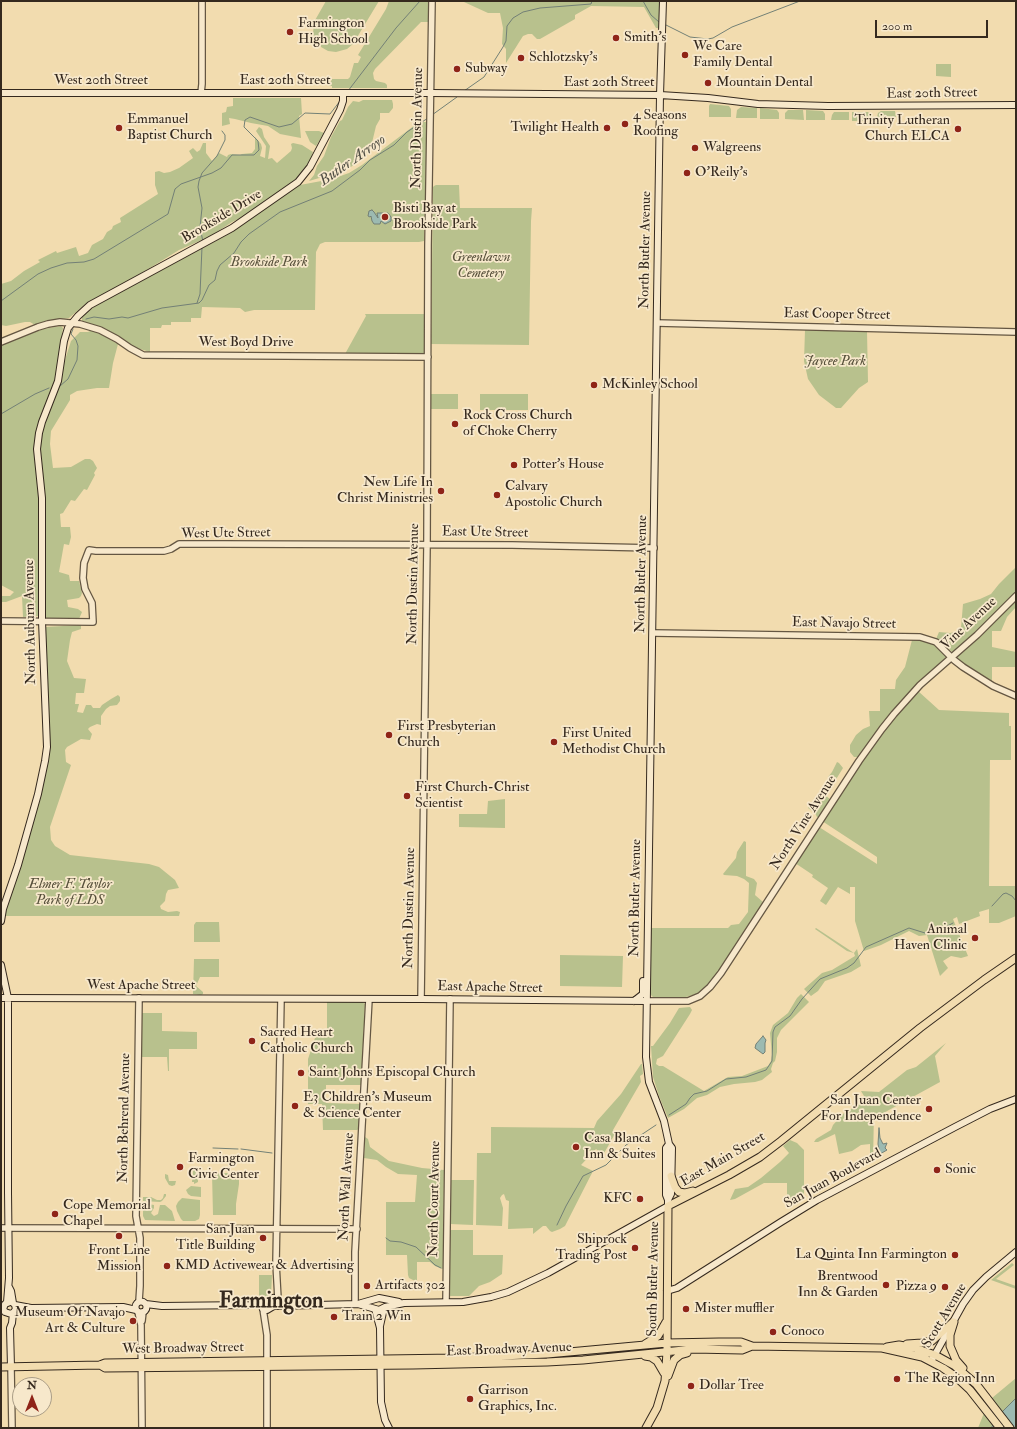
<!DOCTYPE html>
<style>
body{margin:0}
#map{position:relative;width:1017px;height:1429px;overflow:hidden;background:#f2dcaf;font-family:"IM FELL Double Pica",serif}
canvas{display:block}
.frame{position:absolute;inset:0;border:2px solid #35291e;pointer-events:none}
.north{position:absolute;left:12px;top:1377px;width:40px;height:40px;box-sizing:border-box;background:#f7e8cb;border:1px solid #a99c86;border-radius:50%;rotate:0deg;font-size:11px;font-weight:700;line-height:16px;text-align:center;color:#35291e}
.north::after{content:'';display:block;margin:auto;width:14px;height:18px;background:#8f2418;clip-path:polygon(50% 0,100% 100%,50% 72%,0 100%)}
.scale{position:absolute;left:875px;top:20px;width:113px;height:18px;box-sizing:border-box;border:2px solid #35291e;border-top:0;padding-left:5px;font-size:12px;line-height:14px;white-space:nowrap;color:#35291e;-webkit-text-stroke:3px #f7e8cb;paint-order:stroke}
</style>
<div id="map">
<canvas width="1017" height="1429"></canvas>
<div class="frame"></div>
<div class="north">N</div>
<div class="scale">200 m</div>
</div>
<script>
const c = document.querySelector('canvas').getContext('2d');
c.lineJoin = 'round';
function fillPath(path, color) { c.fillStyle = color; c.fill(path, 'evenodd'); }
const poly = rows => new Path2D(rows.map(r => 'M' + r).join(''));
function strokePath(path, color, width, dash) { c.strokeStyle = color; c.lineWidth = width; c.lineCap = dash ? 'butt' : 'round'; c.setLineDash(dash || []); c.stroke(path); }
function drawText(font, color, halo, rows, align = 'center') {
  c.font = font + ' "IM FELL Double Pica",serif'; c.lineWidth = 3.5; c.setLineDash([]); c.textBaseline = 'middle'; c.strokeStyle = halo; c.fillStyle = color; for (const [text, x, y, turn = 0] of rows) {
    c.save(); c.translate(x, y); c.rotate((+turn || 0) * Math.PI / 180); c.textAlign = isNaN(turn) ? turn : align; if (halo) c.strokeText(text, 0, 0); c.fillText(text, 0, 0); c.restore();
  }
}
const green = poly([
 [326,1,379,1,353,44,347,49,336,52,328,51,321,47,316,41,313,34,314,22],
 [389,1,428,1,428,22,421,22,375,69,373,73,374,79,376,81,385,83,387,85,387,88,332,88,332,86,329,86,329,85,332,79,348,79,350,77,354,63,358,63,361,57,358,55,386,9],
 [436,1,659,1,659,28,656,28,644,7,591,6,575,15,575,19,540,39,537,39,532,34,528,34,523,36,506,63,506,49,502,44,503,28,500,13,488,13,464,2],
 [936,64,951,64,951,77,936,76],
 [233,98,301,98,302,114,299,116,301,138,280,134,268,126,251,123,235,119,229,118,230,124,222,126,222,113,226,112,227,107,233,106],
 [363,100,392,100,393,104,393,108,389,113,380,113,380,119,376,126,371,147,358,163,343,171,309,181,314,175,317,166,324,156,331,137,340,121,342,120,348,107,353,101,359,102],
 [710,104,729,106,731,109,731,117,709,117,709,106],
 [741,107,757,108,757,118,736,118,737,110],
 [760,108,777,110,779,113,779,119,760,119],
 [788,110,803,110,804,120,785,119,785,113],
 [806,110,823,111,825,114,825,120,806,120],
 [881,111,895,111,896,117,877,117,878,113],
 [834,112,849,112,849,120,831,120,832,115],
 [852,112,868,112,871,115,871,121,852,121],
 [419,122,427,122,424,241,419,242,325,242,320,244,316,252,315,310,254,310,245,312,240,308,202,307,201,318,191,318,191,322,171,322,171,325,162,325,161,328,150,328,150,352,133,347,106,329,82,321,82,316,97,305,225,236,300,185,332,179,349,173,362,165],
 [259,127,262,129,264,137,270,146,268,159,272,158,277,163,291,151,292,148,291,144,293,143,302,145,313,152,311,159,308,165,302,174,293,182,243,217,232,222,211,236,179,250,124,284,88,302,69,318,46,321,35,325,30,322,25,322,6,326,1,325,1,284,11,281,24,271,40,262,38,260,56,251,57,253,76,247,79,256,88,253,92,245,103,239,107,232,112,229,113,226,121,222,120,218,158,194,155,185,155,172,159,171,164,173,170,172,179,168,193,158,189,151,193,148,197,152,200,150,203,143,206,143,206,153,212,161,219,153,227,157,228,155,231,154,240,155,242,154,252,153,255,149,255,137,261,144,262,148,260,156,265,158,266,146,256,131],
 [305,131,319,131,324,133,316,146,310,142],
 [436,185,459,185,460,208,532,208,531,221,529,345,431,344,433,187,434,186],
 [365,314,424,314,424,353,421,354,345,354,366,316],
 [61,326,63,328,55,383,38,429,40,494,38,577,39,616,23,617,22,596,6,602,1,602,1,596,10,596,14,592,1,585,1,345,43,329],
 [92,330,101,334,118,344,113,363,109,388,97,388,77,391,70,395,70,400,51,431,50,444,53,468,71,467,85,459,90,459,93,461,97,468,94,473,95,475,87,490,84,489,75,501,71,500,63,513,60,514,61,527,70,527,71,537,69,545,64,544,59,572,69,575,70,581,79,581,82,593,81,596,79,598,67,600,68,607,78,609,82,612,79,619,45,620,40,438,63,360,65,360,71,341,80,332,88,332],
 [805,330,867,331,868,382,859,388,841,408,836,408,819,395,808,379,804,361],
 [431,394,458,394,458,409,430,409],
 [480,394,528,394,528,410,480,410],
 [1016,567,1016,593,976,633,952,652,940,641,936,639,939,632,950,633,958,631,961,628,963,604,980,599,991,594,999,584],
 [1016,599,1016,607,1007,617,1001,631,992,631,992,647,1016,652,1016,667,992,667,992,681,963,663,958,658,958,656,970,646],
 [81,625,81,629,72,632,70,640,67,661,74,678,86,679,84,693,76,693,75,704,79,704,77,712,83,713,86,705,91,705,93,708,100,708,102,705,111,699,118,695,120,697,120,701,117,705,110,706,106,709,101,716,101,725,97,724,90,727,88,729,92,734,90,740,81,739,67,747,65,750,66,762,71,765,50,827,51,840,55,846,70,855,149,864,159,867,175,880,179,888,168,890,166,894,165,901,160,906,161,909,168,912,177,911,180,912,179,916,6,916,5,915,48,756,45,627],
 [912,640,926,641,936,646,946,656,945,658,926,677,859,757,854,757,850,752,850,745,856,735,863,729,870,726,869,711,880,711,880,689,895,689,896,680,905,667],
 [918,691,939,710,1009,713,1009,726,1011,726,1011,760,990,760,989,886,1016,886,1016,916,999,923,989,923,989,909,979,912,980,916,959,924,957,917,953,919,968,956,961,958,951,956,943,961,948,968,940,976,927,935,919,936,909,931,881,945,864,951,855,921,855,887,850,887,850,894,838,887,826,905,820,901,828,888,812,877,813,875,795,863,819,827,877,864,877,857,822,821,859,764,884,729],
 [837,762,839,763,843,768,835,781,829,781,828,777,832,772],
 [820,794,825,795,831,800,819,817,817,817,815,813,808,808],
 [505,799,505,828,459,827,459,814,487,814,488,801],
 [744,841,746,842,746,876,754,879,757,883,755,895,763,902,713,979,705,988,696,994,686,997,653,997,650,994,651,928,728,928,731,925,739,924,748,912,749,883,744,879,737,876,724,875,723,874,736,858,737,852],
 [196,922,219,922,220,942,194,942,194,925],
 [816,928,854,953,857,949,861,966,851,972,825,981,818,991,811,996,804,989,822,973,832,970,855,956,854,953,847,951,815,929],
 [560,955,623,956,622,987,560,986],
 [194,959,219,959,219,977,200,977,196,986,203,992,203,994,201,995,193,994],
 [801,994,809,1002,781,1030,777,1038,777,1052,775,1061,773,1063,771,1069,772,1072,762,1080,755,1082,734,1084,720,1087,707,1095,697,1098,684,1109,668,1118,659,1096,653,1077,651,1046,653,1046,670,1023,679,1008,690,1007,692,1010,690,1014,663,1056,657,1059,656,1064,659,1066,663,1066,704,1091,728,1077,742,1076,768,1066,771,1061,772,1055,770,1033,773,1025,788,1013,797,998],
 [327,1002,362,1002,365,1004,361,1085,326,1085,326,1103,360,1104,359,1129,357,1130,323,1130,322,1104,308,1104,308,1059,315,1038,327,1033],
 [141,1013,162,1013,162,1031,197,1032,197,1049,169,1049,169,1071,168,1071,167,1057,140,1057],
 [946,1043,935,1056,940,1082,878,1116,876,1117,874,1113,873,1161,870,1162,870,1144,861,1145,852,1151,839,1154,835,1134,818,1142,814,1142,816,1139,831,1130,833,1125,844,1113,858,1105,864,1096,861,1091,879,1092,907,1070,916,1067],
 [641,1064,642,1064,643,1074,640,1076,641,1082,613,1130,616,1132,603,1155,596,1149,581,1165,593,1171,565,1226,560,1229,552,1232,550,1231,546,1226,543,1226,533,1234,533,1228,508,1229,509,1201,506,1200,504,1194,502,1195,500,1198,503,1208,502,1226,476,1225,477,1153,491,1153,491,1127,594,1128,597,1121,621,1094],
 [365,1137,368,1139,370,1147,389,1161,422,1168,444,1170,443,1269,435,1266,430,1262,417,1262,417,1282,409,1278,408,1275,407,1255,386,1255,386,1202,415,1202,417,1175,398,1174,386,1167,377,1160,364,1158],
 [790,1140,797,1143,804,1150,804,1197,787,1207,787,1183,764,1183,735,1199,730,1200,735,1189,748,1187,761,1178,780,1162,789,1153,783,1146],
 [195,1169,198,1172,198,1182,194,1184,194,1182,192,1182,193,1171],
 [212,1173,239,1173,239,1184,236,1204,236,1215,213,1215],
 [165,1174,168,1175,169,1181,176,1181,175,1185,172,1186,169,1185,165,1178],
 [450,1180,474,1180,473,1225,450,1224],
 [191,1186,201,1187,201,1197,191,1196,188,1194,186,1190],
 [164,1194,166,1194,166,1196,162,1201,160,1202,143,1201,143,1197,151,1197,157,1200,161,1200,163,1198],
 [182,1198,200,1200,200,1215,199,1219,195,1221,183,1221,181,1219,177,1211,176,1206,178,1202],
 [148,1204,154,1205,154,1208,151,1213,154,1216,158,1214,160,1205,165,1205,172,1211,175,1221,145,1220,143,1216,143,1205],
 [451,1230,473,1230,473,1255,503,1255,502,1274,490,1282,479,1286,469,1296,449,1296,450,1232],
 [1012,1263,1014,1265,996,1279,1016,1286,1016,1289,991,1280],
 [259,1275,272,1275,271,1296,262,1301,259,1300],
 [1016,1378,1016,1398,1002,1412,992,1398],
 [984,1413,993,1425,991,1428,978,1428]
]);
const water = poly([
 [372,210,374,212,378,218,377,213,388,213,391,217,391,221,385,224,381,221,380,224,374,224,372,221,371,216,370,217,368,216,369,211,372,210],
 [763,1036,766,1040,765,1043,765,1052,763,1054,755,1048,756,1044,763,1036],
 [879,1128,880,1138,883,1144,887,1143,885,1148,887,1150,880,1154,878,1144,879,1128],
 [1016,1398,1016,1428,991,1428,1002,1412,1016,1398]
]);
const stream = poly([
 [643,1,651,15,659,22],
 [664,24,690,37,708,39,713,38,732,27,800,1],
 [348,91,396,28,420,1],
 [464,91,484,77,503,47,506,41,507,26,513,18,523,12,540,8,591,4,592,1],
 [432,115,457,97],
 [203,242,200,227,202,208,198,187,199,181,202,173,217,156,225,140,225,135,222,131],
 [1,301,38,274,51,268,67,263,84,262,94,259,168,214,175,189,181,184,212,173,221,168,232,155,254,155,259,150,258,141,244,127,245,120,250,117,279,127,292,124,305,113,330,114,340,101],
 [197,303,200,294,202,247],
 [86,319,94,317,109,319,122,317,128,318,162,308,199,303,202,300,209,285,215,280,217,271,220,265,234,253,241,242,249,234,280,212,332,191,360,170,370,160,394,145,407,132,428,118],
 [60,386,68,379,77,360,78,346,76,340,71,334,73,329],
 [1,414,35,394,49,388],
 [992,906,1003,894,1006,893,1012,896,1016,901],
 [669,1115,686,1104,690,1098,694,1094,707,1091,726,1079,746,1077,766,1070,772,1061,773,1032,775,1027,790,1016,802,999,820,979,847,968,854,963,866,947,909,928,925,933,940,930,953,923],
 [213,1148,238,1149],
 [241,1149,272,1153],
 [557,1225,566,1206,583,1176,606,1165,626,1145,656,1125],
 [386,1238,390,1241,401,1242,416,1247,435,1265,441,1268]
]);
const tertiary = poly([
 [201,93,202,84,202,1],
 [657,323,1016,332],
 [1,342,38,327,48,324,60,322,80,324,100,330,117,339,130,348,143,355,428,357],
 [1,621,93,622,92,603,85,589,83,578,84,563,89,550,96,551,164,551,171,549,179,544,223,544,512,545,654,548],
 [653,633,920,637,936,642,954,660,963,667,993,686,1016,696],
 [139,998,136,1216,140,1238,140,1286,139,1301],
 [421,999,427,545,428,245,432,1],
 [647,1001,688,1001,700,996,710,987,721,973,859,761,882,729,894,714,920,685,977,635,1016,596],
 [1,1228,357,1229],
 [278,1299,276,1263,281,999],
 [446,1302,450,999],
 [355,1304,355,1252,369,999],
 [263,1309,267,1335,267,1428],
 [138,1312,141,1325,142,1428],
 [142,1321,143,1312],
 [11,1367,12,1428]
]);
const secondary = poly([
 [1,93,431,93,660,95,708,98,758,104,828,106,1016,105],
 [1,921,3,909,18,865,38,794,45,761,47,747,42,621,42,498,37,449,39,433,42,422,58,381,64,341,68,328,78,316,90,305,232,228,298,182,310,167,340,110,343,101,343,93],
 [1,965,8,998,8,1192,9,1278,7,1302],
 [1,998,421,999,647,1001],
 [634,1001,643,994,643,981],
 [668,1200,666,1195,666,1148,669,1144],
 [9,1287,11,1291,13,1303,15,1305,16,1309,14,1312,11,1314,5,1312,3,1309,5,1304,10,1302],
 [667,1291,677,1288,781,1222,817,1200,955,1127,990,1109,1016,1099],
 [273,1298,278,1299,277,1304,267,1310,263,1309,262,1307,263,1304,273,1298],
 '135.5 1307a5.5 5.5 0 1 1 11 0a5.5 5.5 0 1 1-11 0Z',
 [146,1304,162,1306,250,1305,265,1303],
 [358,1304,379,1310,385,1307,404,1303,463,1302,491,1297,508,1292,548,1273,668,1206,668,1200,671,1194,672,1148,669,1144,664,1121,649,1082,646,1057,660,95,663,1],
 [15,1305,31,1308,123,1307,136,1310],
 [274,1306,358,1304,379,1298,399,1302],
 [375,1309,380,1328,381,1402,385,1420,389,1428],
 [380,1326,384,1308],
 [933,1358,963,1304,973,1290,986,1277,1016,1252],
 [11,1367,10,1328,12,1323,13,1313]
]);
const primary = poly([
 [671,1176,675,1187,679,1192,685,1193,693,1191],
 [954,1322,950,1335,950,1346,956,1360,963,1368],
 [645,1344,658,1336,666,1322],
 [907,1344,922,1343,932,1341,953,1322],
 [887,1347,899,1345,915,1348,935,1355,955,1366,976,1384,1010,1428],
 [645,1356,651,1357,657,1361,664,1373],
 [100,1365,105,1368,413,1365,547,1362,583,1360,694,1349,742,1350,752,1346],
 [1,1367,100,1365,105,1363,455,1358,547,1354,667,1343,719,1342,741,1342,752,1346,882,1348,922,1357,943,1368,956,1377,970,1390,1000,1428],
 [668,1376,674,1360,680,1355,687,1353],
 [646,1428,657,1408,665,1381,667,1352,668,1206,729,1175,760,1157,781,1141,920,1028,984,980,1016,958]
]);
const markers = [
 [290,32,4,"#8f2418"],
 [616,38,4,"#8f2418"],
 [685,55,4,"#8f2418"],
 [521,58,4,"#8f2418"],
 [457,69,4,"#8f2418"],
 [708,83,4,"#8f2418"],
 [625,124,4,"#8f2418"],
 [119,128,4,"#8f2418"],
 [607,128,4,"#8f2418"],
 [958,129,4,"#8f2418"],
 [695,148,4,"#8f2418"],
 [687,173,4,"#8f2418"],
 [385,217,4,"#8f2418"],
 [594,385,4,"#8f2418"],
 [455,424,4,"#8f2418"],
 [514,465,4,"#8f2418"],
 [441,491,4,"#8f2418"],
 [497,495,4,"#8f2418"],
 [389,735,4,"#8f2418"],
 [554,742,4,"#8f2418"],
 [407,796,4,"#8f2418"],
 [975,938,4,"#8f2418"],
 [252,1041,4,"#8f2418"],
 [301,1073,4,"#8f2418"],
 [295,1106,4,"#8f2418"],
 [929,1109,4,"#8f2418"],
 [576,1147,4,"#8f2418"],
 [180,1167,4,"#8f2418"],
 [937,1170,4,"#8f2418"],
 [640,1199,4,"#8f2418"],
 [55,1214,4,"#8f2418"],
 [119,1236,4,"#8f2418"],
 [263,1238,4,"#8f2418"],
 [635,1248,4,"#8f2418"],
 [955,1255,4,"#8f2418"],
 [167,1266,4,"#8f2418"],
 [886,1285,4,"#8f2418"],
 [367,1286,4,"#8f2418"],
 [945,1287,4,"#8f2418"],
 [686,1309,4,"#8f2418"],
 [334,1317,4,"#8f2418"],
 [133,1321,4,"#8f2418"],
 [773,1332,4,"#8f2418"],
 [897,1379,4,"#8f2418"],
 [691,1386,4,"#8f2418"],
 [470,1399,4,"#8f2418"]
];
const poiNames = [
 ["Farmington",298,24],
 ["High School",298,40],
 ["Smith's",624,38],
 ["We Care",693,47],
 ["Family Dental",693,63],
 ["Schlotzsky's",529,58],
 ["Subway",465,69],
 ["Mountain Dental",716,83],
 ["4 Seasons",633,116],
 ["Roofing",633,132],
 ["Emmanuel",127,120],
 ["Baptist Church",127,136],
 ["Trinity Lutheran",950,121,"right"],
 ["Church ELCA",950,137,"right"],
 ["Twilight Health",599,128,"right"],
 ["Walgreens",703,148],
 ["O'Reily's",695,173],
 ["Bisti Bay at",393,209],
 ["Brookside Park",393,225],
 ["McKinley School",602,385],
 ["Rock Cross Church",463,416],
 ["of Choke Cherry",463,432],
 ["Potter's House",522,465],
 ["New Life In",433,483,"right"],
 ["Christ Ministries",433,499,"right"],
 ["Calvary",505,487],
 ["Apostolic Church",505,503],
 ["First Presbyterian",397,727],
 ["Church",397,743],
 ["First United",562,734],
 ["Methodist Church",562,750],
 ["First Church-Christ",415,788],
 ["Scientist",415,804],
 ["Animal",967,930,"right"],
 ["Haven Clinic",967,946,"right"],
 ["Sacred Heart",260,1033],
 ["Catholic Church",260,1049],
 ["Saint Johns Episcopal Church",309,1073],
 ["E3 Children's Museum",303,1098],
 ["& Science Center",303,1114],
 ["San Juan Center",921,1101,"right"],
 ["For Independence",921,1117,"right"],
 ["Casa Blanca",584,1139],
 ["Inn & Suites",584,1155],
 ["Farmington",188,1159],
 ["Civic Center",188,1175],
 ["Sonic",945,1170],
 ["KFC",632,1199,"right"],
 ["Cope Memorial",63,1206],
 ["Chapel",63,1222],
 ["San Juan",255,1230,"right"],
 ["Title Building",255,1246,"right"],
 ["Shiprock",627,1240,"right"],
 ["Trading Post",627,1256,"right"],
 ["Front Line",119,1251,"center"],
 ["Mission",119,1267,"center"],
 ["La Quinta Inn Farmington",947,1255,"right"],
 ["KMD Activewear & Advertising",175,1266],
 ["Brentwood",878,1277,"right"],
 ["Inn & Garden",878,1293,"right"],
 ["Artifacts 302",375,1286],
 ["Pizza 9",937,1287,"right"],
 ["Mister muffler",694,1309],
 ["Museum Of Navajo",125,1313,"right"],
 ["Art & Culture",125,1329,"right"],
 ["Train 2 Win",342,1317],
 ["Conoco",781,1332],
 ["The Region Inn",905,1379],
 ["Dollar Tree",699,1386],
 ["Garrison",478,1391],
 ["Graphics, Inc.",478,1407]
];
const streetNames = [
 ["West 20th Street",101,81],
 ["East 20th Street",285,81],
 ["East 20th Street",609,83],
 ["East 20th Street",932,94,-1],
 ["North Dustin Avenue",418,128,-89],
 ["Brookside Drive",222,217,-31],
 ["North Butler Avenue",646,250,-89],
 ["East Cooper Street",837,315,1],
 ["West Boyd Drive",246,343],
 ["East Ute Street",485,533,1],
 ["West Ute Street",226,534,-1],
 ["North Butler Avenue",642,574,-89],
 ["North Dustin Avenue",414,584,-89],
 ["North Auburn Avenue",31,622,-91],
 ["East Navajo Street",844,624,1],
 ["Vine Avenue",969,624,-43],
 ["North Vine Avenue",804,823,-57],
 ["North Butler Avenue",636,898,-89],
 ["North Dustin Avenue",410,908,-89],
 ["West Apache Street",141,986],
 ["East Apache Street",490,988,1],
 ["North Behrend Avenue",125,1118,-89],
 ["East Main Street",723,1160,-30],
 ["San Juan Boulevard",833,1179,-29],
 ["North Wall Avenue",347,1187,-87],
 ["North Court Avenue",435,1199,-89],
 ["South Butler Avenue",654,1279,-89],
 ["Scott Avenue",945,1316,-59],
 ["West Broadway Street",183,1349,-1],
 ["East Broadway Avenue",509,1350,-2]
];
const parkNames = [
 ["Greenlawn",481,258],
 ["Cemetery",481,274],
 ["Brookside Park",269,263],
 ["Jaycee Park",835,362],
 ["Elmer F. Taylor",70,885],
 ["Park of LDS",70,901]
];
const waterNames = [
 ["Butler Arroyo",353,161,-35]
];
const townNames = [
 ["Farmington",271,1302]
];
fillPath(green, '#b8c18d');
fillPath(water, '#9cbab1');
strokePath(water, '#738076', 1);
strokePath(stream, '#738076', 1);
strokePath(tertiary, '#645642', 8);
strokePath(secondary, '#35291e', 8);
strokePath(primary, '#35291e', 9);
strokePath(tertiary, '#f7e8cb', 5.5);
strokePath(secondary, '#f7e8cb', 6);
strokePath(primary, '#f2dcaf', 7);
for (const [x, y, r, color] of markers) { const dot = new Path2D(); dot.arc(x, y, r, 0, 2 * Math.PI); c.fillStyle = color; c.fill(dot); strokePath(dot, '#f7e8cb', 1.5); }
drawText('14px', '#35291e', '#f7e8cb', poiNames, 'left');
drawText('14px', '#35291e', '#f7e8cb', streetNames);
drawText('italic 14px', '#564f3a', '#f7e8cb', parkNames);
drawText('italic 15px', '#4f4d43', '#f7e8cb', waterNames);
drawText('bold 22px', '#35291e', '#f7e8cb', townNames);
</script>
